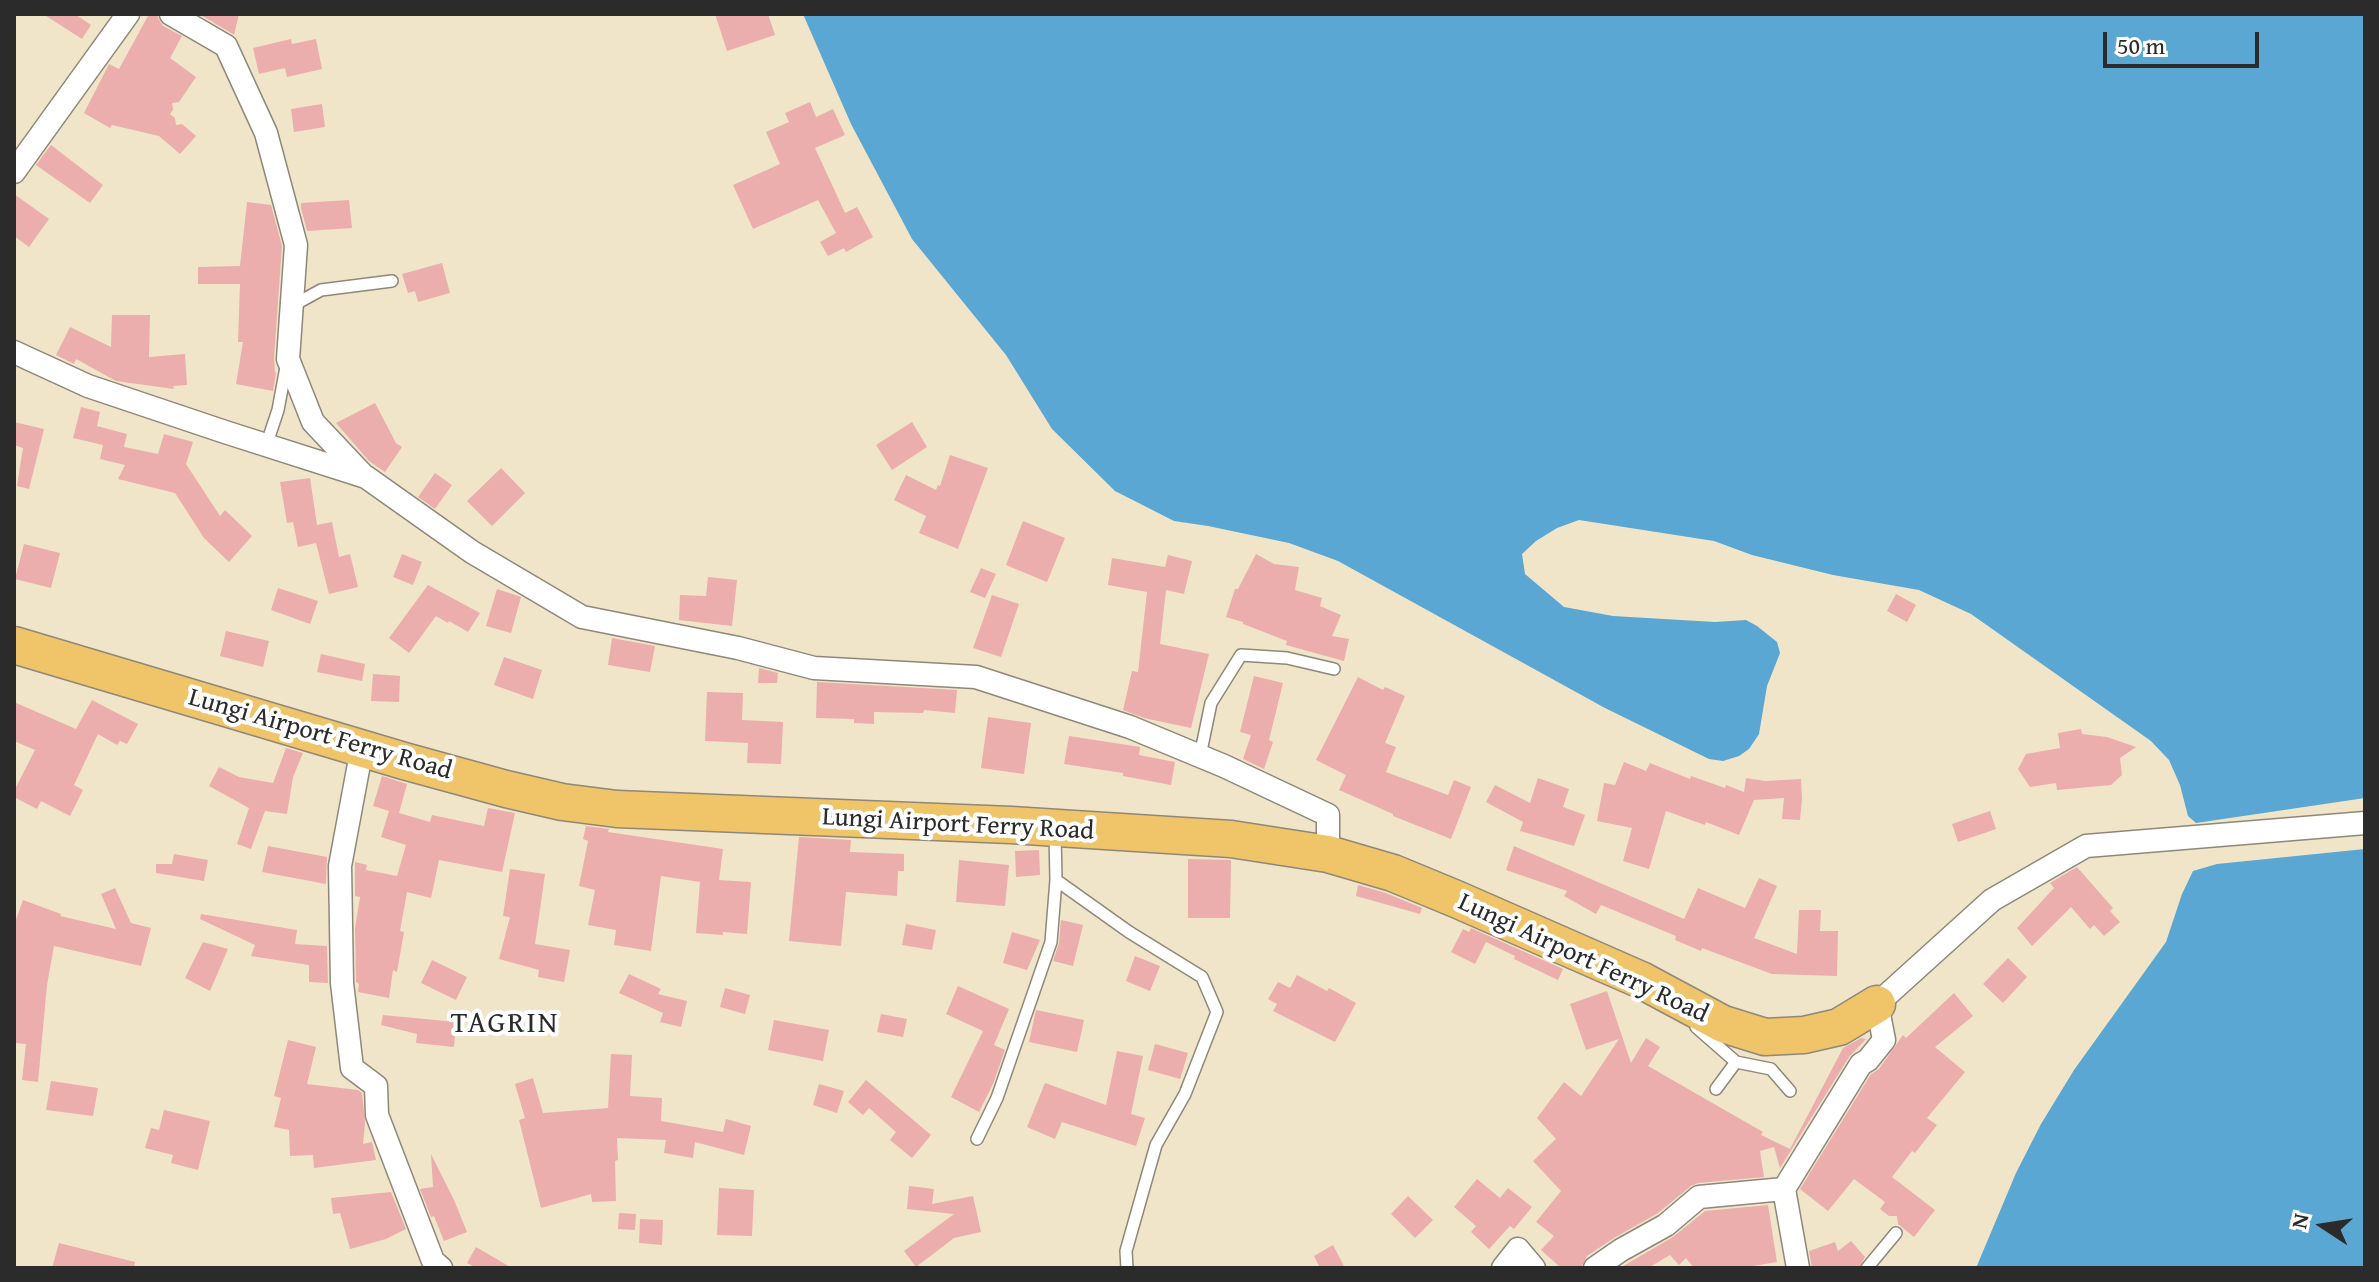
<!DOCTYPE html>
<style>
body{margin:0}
#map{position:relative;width:2379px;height:1282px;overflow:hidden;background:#f0e5c9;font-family:"Gentium Book Plus",serif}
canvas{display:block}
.frame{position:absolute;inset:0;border:16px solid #2b2b2b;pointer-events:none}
.north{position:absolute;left:2283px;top:1186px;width:80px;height:80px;-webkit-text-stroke:6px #fff;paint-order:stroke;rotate:282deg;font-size:22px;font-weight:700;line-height:32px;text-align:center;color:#2b2b2b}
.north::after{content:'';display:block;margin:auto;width:28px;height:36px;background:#2b2b2b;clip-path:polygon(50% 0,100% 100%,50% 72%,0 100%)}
.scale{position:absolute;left:2103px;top:32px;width:156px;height:36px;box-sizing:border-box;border:4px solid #2b2b2b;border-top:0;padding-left:10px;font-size:24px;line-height:28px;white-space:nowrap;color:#2b2b2b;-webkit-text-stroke:6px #fff;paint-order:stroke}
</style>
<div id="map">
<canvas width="2379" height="1282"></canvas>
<div class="frame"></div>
<div class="north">N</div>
<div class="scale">50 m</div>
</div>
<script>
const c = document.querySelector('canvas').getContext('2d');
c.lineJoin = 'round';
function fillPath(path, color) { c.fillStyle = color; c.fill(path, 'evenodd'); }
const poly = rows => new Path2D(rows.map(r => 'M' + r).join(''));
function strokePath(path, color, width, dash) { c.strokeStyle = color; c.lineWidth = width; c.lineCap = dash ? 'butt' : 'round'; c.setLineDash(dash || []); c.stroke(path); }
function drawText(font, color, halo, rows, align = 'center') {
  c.font = font + ' "Gentium Book Plus",serif'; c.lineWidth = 8; c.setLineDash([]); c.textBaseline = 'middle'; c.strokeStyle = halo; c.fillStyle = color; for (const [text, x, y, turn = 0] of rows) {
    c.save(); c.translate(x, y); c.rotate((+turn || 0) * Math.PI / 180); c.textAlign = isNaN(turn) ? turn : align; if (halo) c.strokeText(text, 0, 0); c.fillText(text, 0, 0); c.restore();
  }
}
const water = poly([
 [803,14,2365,14,2365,798,2196,823,2188,816,2180,785,2169,760,2151,741,1971,614,1919,590,1833,575,1752,555,1714,541,1579,520,1557,528,1536,541,1522,554,1525,574,1564,607,1613,616,1715,622,1746,620,1757,626,1777,642,1780,653,1767,686,1759,734,1749,749,1739,756,1723,761,1709,759,1605,708,1338,561,1289,543,1208,526,1174,521,1115,491,1052,429,1006,355,912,239,851,124],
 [2365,849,2365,1268,1976,1268,2016,1173,2041,1124,2074,1070,2166,942,2182,894,2193,871,2217,864]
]);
const building = poly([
 [43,14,75,14,91,25,82,39],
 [149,14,157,14,159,20,163,26,182,36,170,58,196,77,179,102,172,103,173,110,170,114,175,118,176,125,182,124,196,136,180,154,159,136,112,125,110,128,84,113,109,64,119,69],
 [199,14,239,14,234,35,233,34],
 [715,14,768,14,775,35,727,51],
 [291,39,292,44,316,39,322,69,287,77,285,68,259,74,253,48],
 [810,102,816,117,833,109,845,135,815,148,845,213,857,207,873,237,846,252,844,248,828,256,820,242,836,233,818,200,753,229,733,185,780,164,766,132,789,122,785,113],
 [322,104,325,127,294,132,291,109],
 [51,145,103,185,90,203,36,165],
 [14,194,49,219,29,247,14,236],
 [349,200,352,228,307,231,301,208,301,203],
 [247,202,271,205,282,246,274,358,275,372,276,373,273,391,236,384,243,342,238,342,240,284,198,284,198,267,240,266],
 [442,263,450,293,418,302,415,291,408,293,402,274],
 [112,315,150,315,149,357,185,354,187,385,173,386,174,389,116,381,76,359,74,364,56,355,70,327,111,347],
 [375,403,396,443,402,447,385,472,369,461,336,423],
 [81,407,100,412,97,426,127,434,124,447,158,454,164,434,193,442,186,464,220,516,225,510,252,536,229,562,204,538,175,493,118,479,125,465,100,459,103,445,73,438],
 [14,422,44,429,29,489,17,486,23,448,14,445],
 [912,422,927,447,892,470,876,445],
 [950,455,988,468,958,549,919,533,926,516,894,500,906,475,936,490,938,485,940,486],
 [501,468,525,493,492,526,467,501],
 [435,473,452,485,435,509,418,497],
 [310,478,317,525,332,522,339,557,350,554,358,587,329,594,316,543,298,547,293,522,287,523,280,482],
 [1023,521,1065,538,1047,582,1006,565],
 [24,544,60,553,51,588,15,579],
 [402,554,422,562,413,585,393,577],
 [1256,554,1274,564,1299,567,1295,590,1322,598,1320,606,1341,615,1332,636,1349,639,1344,661,1286,645,1287,641,1243,624,1243,622,1226,617,1235,589,1238,589],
 [1168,555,1192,561,1184,594,1166,590,1160,644,1209,654,1191,728,1144,718,1123,710,1132,671,1138,672,1147,592,1108,585,1112,558,1165,567],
 [981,568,996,574,985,598,970,592],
 [708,577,737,580,732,626,679,620,680,595,706,596],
 [428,585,480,613,468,632,449,621,448,623,436,616,409,653,389,638],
 [278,588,318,601,310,624,271,610],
 [497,589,521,597,511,633,486,626],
 [1896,594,1916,605,1907,622,1887,611],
 [992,595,1019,604,1001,657,973,648],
 [226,631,269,641,263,667,220,656],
 [612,638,655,646,650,672,608,665],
 [321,654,365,664,362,681,317,672],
 [504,657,542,670,533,699,494,685],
 [759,668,778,673,777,683,758,683],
 [373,674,400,676,399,702,371,701],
 [1254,676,1283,683,1269,740,1273,742,1264,769,1243,759,1251,735,1240,732],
 [1358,677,1383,690,1385,687,1405,696,1385,743,1396,747,1386,772,1448,795,1454,780,1471,787,1451,839,1393,816,1393,814,1339,790,1346,775,1316,760],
 [817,682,957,690,955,713,924,710,923,713,874,712,874,724,854,723,854,719,816,718],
 [707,692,743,693,742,720,783,722,781,764,747,763,748,743,705,741],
 [92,700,138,724,127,744,120,741,117,745,98,734,74,785,83,790,70,816,41,801,37,809,14,797,14,791,35,750,14,741,14,702,76,729],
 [988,717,1031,723,1024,774,981,768],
 [2081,729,2082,734,2107,737,2136,747,2120,758,2122,775,2111,785,2057,790,2056,783,2030,787,2018,769,2026,754,2060,748,2058,733],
 [1069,736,1140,747,1139,755,1175,762,1171,785,1123,776,1123,773,1064,764],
 [286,748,303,753,293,777,287,814,265,811,251,849,237,844,249,808,209,786,219,767,239,777,273,783],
 [1624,762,1646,771,1650,763,1690,779,1691,776,1725,788,1726,785,1744,792,1746,778,1765,781,1801,779,1802,799,1800,820,1782,819,1784,798,1754,800,1739,835,1706,822,1705,825,1666,811,1649,869,1623,861,1632,828,1597,821,1604,783,1615,785],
 [382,776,407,784,399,813,430,822,432,815,484,826,488,808,515,813,502,872,439,860,431,898,407,892,400,931,404,932,397,972,393,970,389,998,358,992,359,984,356,982,355,928,360,897,355,896,355,862,367,865,366,870,397,876,406,845,381,837,389,811,373,806],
 [1538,778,1569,789,1563,807,1585,815,1574,846,1520,831,1523,822,1486,802,1495,785,1530,803],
 [1990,811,1996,829,1958,842,1952,824],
 [586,826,609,829,608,832,723,849,719,880,751,882,747,934,723,932,723,935,696,933,700,882,661,876,651,951,614,945,616,930,588,925,595,890,579,886,588,841,583,839],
 [799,837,851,840,850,852,904,854,904,871,898,871,897,896,846,892,841,946,789,941],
 [268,846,327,857,326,884,262,872],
 [1514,846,1684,919,1698,888,1745,908,1759,878,1777,886,1754,938,1797,954,1799,910,1821,910,1820,931,1838,931,1837,976,1772,974,1702,948,1701,951,1675,940,1676,936,1601,905,1596,914,1564,896,1567,891,1506,870],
 [1039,850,1040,875,1016,877,1015,851],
 [174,854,208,860,204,881,156,873,156,864,172,864],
 [1188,859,1231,860,1230,918,1188,918],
 [959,860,1009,865,1005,906,956,902],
 [2077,867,2113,908,2110,911,2120,922,2104,936,2094,925,2090,929,2071,907,2032,946,2017,928,2054,888,2050,883],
 [510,869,545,874,535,944,570,950,564,982,538,977,539,970,499,959,510,917,503,916],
 [1358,885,1386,893,1422,908,1420,914,1356,896],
 [115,888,131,923,151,928,141,966,54,946,47,985,38,1082,22,1080,26,1044,14,1043,14,925,23,900,61,914,60,916,116,929,101,894],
 [201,914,297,930,295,944,327,946,328,983,309,982,309,965,251,956,255,945,200,919],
 [1061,920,1083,925,1073,966,1053,961,1059,943],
 [906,924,936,930,932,950,902,945],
 [1471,928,1563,969,1558,980,1514,959,1515,956,1486,942,1475,964,1451,952,1463,929,1469,932],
 [1012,932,1040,940,1027,970,1003,963],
 [203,942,228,949,210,991,185,978],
 [1135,956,1160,966,1150,991,1126,981],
 [2008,958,2027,977,2003,1003,1983,984],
 [432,960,467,977,456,1000,421,983],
 [629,974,661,989,658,994,687,1001,681,1027,660,1022,663,1013,619,993],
 [1297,975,1327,991,1329,988,1356,1003,1335,1042,1273,1011,1277,1004,1268,999,1278,982,1290,988],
 [958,986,1009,1009,994,1045,1005,1050,993,1084,979,1112,951,1097,983,1031,946,1014],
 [725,988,750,995,745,1014,720,1007],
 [1607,991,1631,1063,1646,1038,1660,1047,1648,1066,1763,1132,1761,1135,1790,1149,1843,1048,1861,1038,1866,1039,1849,1057,1780,1168,1774,1147,1760,1151,1764,1177,1698,1183,1691,1186,1658,1213,1614,1238,1587,1256,1581,1268,1561,1268,1541,1250,1554,1236,1536,1222,1561,1191,1533,1161,1556,1139,1537,1118,1564,1082,1581,1096,1619,1039,1586,1050,1570,1004],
 [1954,993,1973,1016,1935,1047,1965,1072,1927,1118,1937,1125,1915,1153,1912,1151,1892,1177,1935,1210,1914,1237,1898,1224,1897,1216,1889,1216,1880,1209,1885,1202,1854,1179,1828,1211,1800,1189,1871,1074,1879,1069,1903,1035,1906,1038],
 [1036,1010,1084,1020,1077,1052,1029,1042],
 [881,1014,907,1019,903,1037,877,1032],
 [383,1015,456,1022,454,1047,416,1043,417,1034,381,1025],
 [774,1020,829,1030,823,1061,768,1050],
 [288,1040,316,1047,307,1084,358,1090,362,1093,365,1123,363,1144,372,1142,376,1160,314,1168,313,1155,290,1156,289,1130,274,1127,281,1098,274,1096],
 [1155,1044,1188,1053,1180,1079,1148,1070],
 [1117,1051,1143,1056,1131,1114,1145,1118,1136,1146,1062,1122,1055,1139,1027,1127,1045,1083,1106,1105],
 [611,1054,632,1055,630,1096,662,1098,661,1121,723,1132,726,1119,751,1126,744,1155,695,1142,693,1158,664,1153,666,1140,617,1138,618,1160,615,1161,616,1201,592,1202,591,1194,541,1208,519,1120,525,1118,515,1084,533,1078,543,1113,608,1108],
 [866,1080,931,1135,912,1158,890,1140,896,1132,869,1108,863,1115,848,1102],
 [51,1081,98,1088,93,1116,46,1110],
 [819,1084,844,1091,837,1113,813,1105],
 [164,1110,210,1121,198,1170,171,1163,173,1155,145,1148,151,1128,159,1130],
 [431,1154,454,1200,467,1232,444,1241,434,1216,431,1217,420,1189,433,1187],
 [1477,1179,1500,1198,1508,1188,1532,1207,1514,1229,1510,1226,1489,1249,1471,1232,1476,1226,1454,1207],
 [909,1186,934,1189,932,1204,973,1196,981,1232,954,1238,916,1267,904,1251,954,1214,907,1209],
 [719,1188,754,1190,752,1236,717,1235],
 [391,1192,406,1229,386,1239,350,1249,340,1213,333,1214,331,1198],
 [1408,1196,1433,1220,1415,1238,1391,1214],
 [1768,1205,1777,1262,1742,1268,1694,1268,1686,1258,1679,1265,1670,1255,1648,1268,1620,1268,1673,1237,1705,1211],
 [619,1213,636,1214,635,1230,618,1229],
 [640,1219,663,1220,662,1245,639,1243],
 [1851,1241,1865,1257,1859,1268,1812,1268,1809,1251,1835,1242,1838,1251],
 [59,1243,135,1262,134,1268,52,1268],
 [1333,1245,1345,1268,1320,1268,1314,1256],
 [476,1247,512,1268,476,1268,467,1263]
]);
const service = poly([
 [292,306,321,290,392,281],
 [266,446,278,410,286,367],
 [1200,756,1211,703,1241,655,1287,658,1334,669],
 [1055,833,1056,880,1129,932,1202,977,1217,1012,1185,1094,1156,1145,1126,1251,1127,1268],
 [1696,1027,1736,1062,1771,1069,1790,1091],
 [1716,1089,1736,1062],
 [977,1139,997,1098,1051,942,1056,880],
 [1867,1268,1896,1233]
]);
const minor = poly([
 [171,14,226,46,266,133,296,245,288,359,313,422,364,476],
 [14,172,128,14],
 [14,352,88,386,225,432,366,477,472,552,582,617,738,648,814,668,976,677,1130,727,1224,766,1328,815,1328,854],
 [362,748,340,866,342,983,352,1068,376,1086,377,1115,433,1261,441,1268],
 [1784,1189,1798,1268],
 [1503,1268,1518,1249,1534,1268],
 [1595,1268,1621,1250,1666,1225,1699,1197,1784,1189,1861,1064,1868,1060,1884,1040,1877,1004,1992,900,2086,846,2365,823]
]);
const primary = poly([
 [14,645,404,761,506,789,562,802,617,809,1011,825,1231,839,1328,854,1393,873,1456,899,1641,980,1723,1024,1765,1037,1804,1035,1839,1027,1877,1004]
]);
const streetNames = [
 ["Lungi Airport Ferry Road",320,735,16],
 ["Lungi Airport Ferry Road",958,825,3],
 ["Lungi Airport Ferry Road",1583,959,25]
];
const quarterNames = [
 ["TAGRIN",505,1024]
];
fillPath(water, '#59a7d2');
fillPath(building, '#ebaeac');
strokePath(service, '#8e887a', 14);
strokePath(minor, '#8e887a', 25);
strokePath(primary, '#8e887a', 39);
strokePath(service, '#fff', 11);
strokePath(minor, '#fff', 22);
strokePath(primary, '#f0c469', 36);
drawText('26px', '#2b2b2b', '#fff', streetNames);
c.letterSpacing = '2px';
drawText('30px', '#2b2b2b', '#fff', quarterNames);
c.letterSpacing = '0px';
</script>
